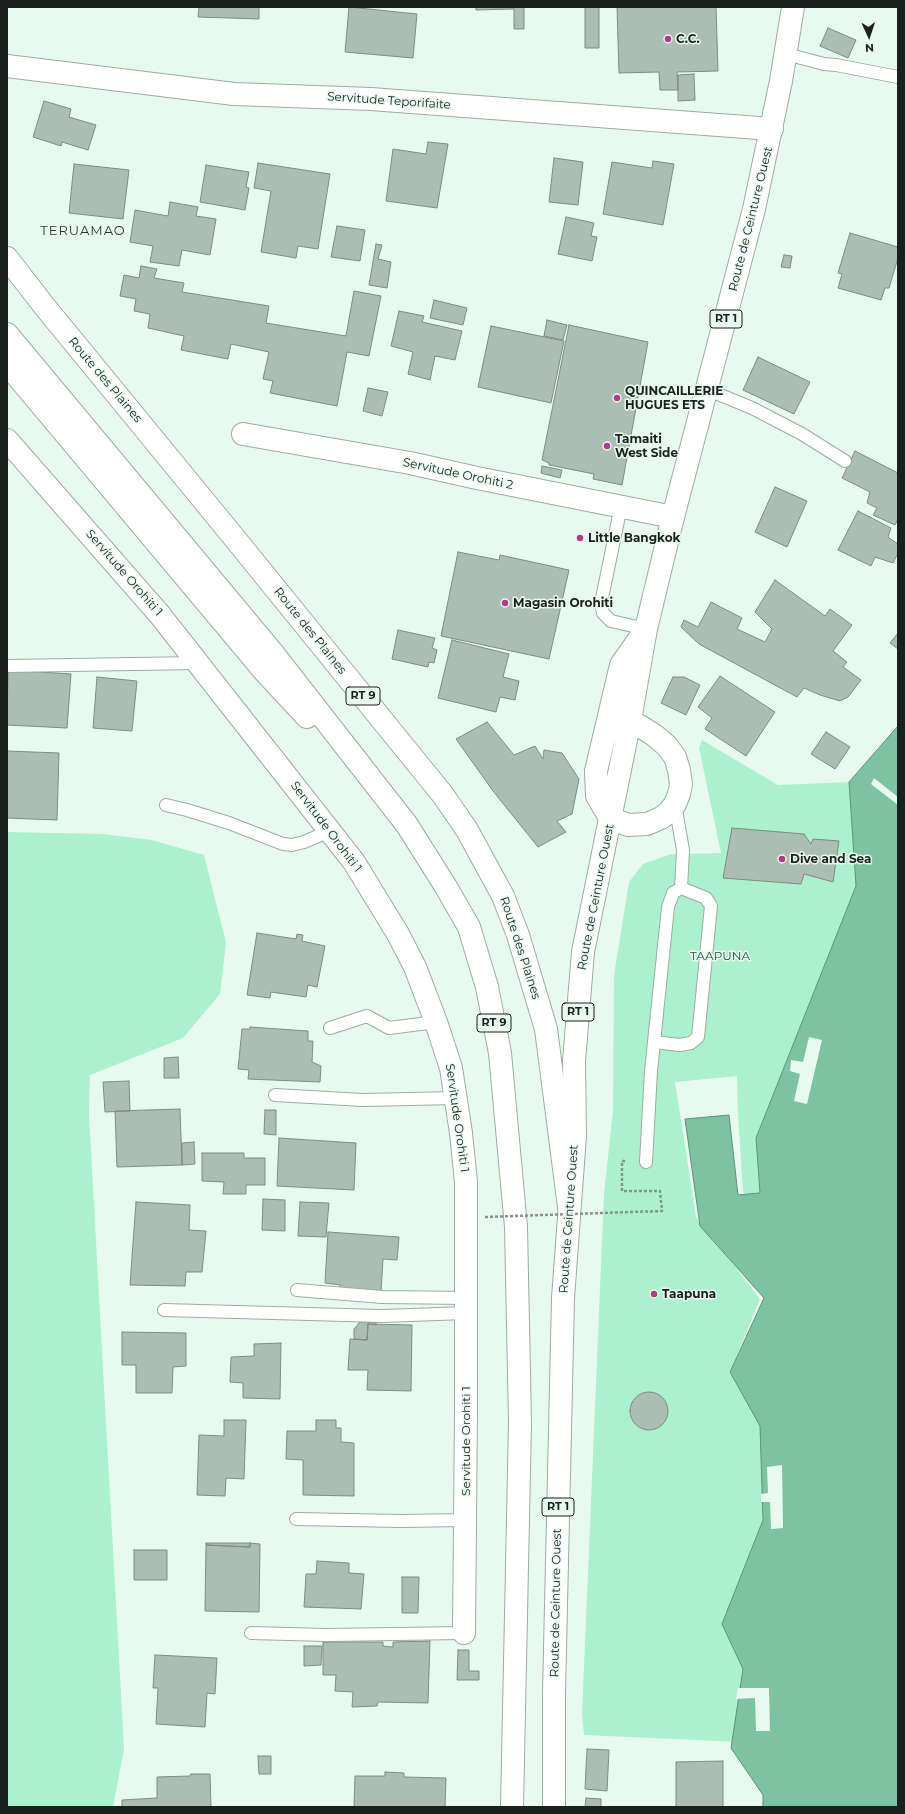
<!DOCTYPE html>
<style>
body{margin:0}
#map{position:relative;width:905px;height:1814px;overflow:hidden;background:#e8faf0;font-family:Montserrat,sans-serif}
canvas{display:block}
.frame{position:absolute;inset:0;border:8px solid #1a201d;pointer-events:none}
.north{position:absolute;left:849px;top:16px;width:40px;height:40px;-webkit-text-stroke:3px #e8faf0;paint-order:stroke;rotate:177deg;font-size:11px;font-weight:700;line-height:16px;text-align:center;color:#1a201d}
.north::after{content:'';display:block;margin:auto;width:14px;height:18px;background:#1a201d;clip-path:polygon(50% 0,100% 100%,50% 72%,0 100%)}
</style>
<div id="map">
<canvas width="905" height="1814"></canvas>
<div class="frame"></div>
<div class="north">N</div>
</div>
<script>
const c = document.querySelector('canvas').getContext('2d');
c.lineJoin = 'round';
function fillPath(path, color) { c.fillStyle = color; c.fill(path, 'evenodd'); }
const poly = rows => new Path2D(rows.map(r => 'M' + r).join(''));
function strokePath(path, color, width, dash) { c.strokeStyle = color; c.lineWidth = width; c.lineCap = dash ? 'butt' : 'round'; c.setLineDash(dash || []); c.stroke(path); }
function drawText(font, color, halo, rows, align = 'center') {
  c.font = font + ' Montserrat,sans-serif'; c.lineWidth = 3; c.setLineDash([]); c.textBaseline = 'middle'; c.strokeStyle = halo; c.fillStyle = color; for (const [text, x, y, turn = 0] of rows) {
    c.save(); c.translate(x, y); c.rotate((+turn || 0) * Math.PI / 180); c.textAlign = isNaN(turn) ? turn : align; if (halo) c.strokeText(text, 0, 0); c.fillText(text, 0, 0); c.restore();
  }
}
const green = poly([
 [702,740,778,785,849,782,856,886,756,1138,760,1193,748,1198,743,1192,738,1114,737,1076,675,1082,696,1217,760,1299,730,1372,784,1460,741,1742,584,1735,582,1714,604,1194,613,1110,614,975,629,882,643,864,671,854,721,853,699,748],
 [7,832,103,834,152,840,204,855,226,942,220,994,183,1038,90,1075,89,1114,124,1749,113,1807,7,1807]
]);
const water = poly([
 [898,726,898,1807,763,1807,763,1795,731,1748,743,1669,722,1624,763,1520,760,1426,730,1372,764,1298,700,1226,685,1119,729,1115,738,1195,760,1193,756,1138,856,886,849,782,898,726]
]);
const pier = poly([
 [874,778,898,797,898,805,871,784],
 [809,1037,822,1040,807,1104,794,1101,800,1074,790,1071,791,1060,803,1062],
 [782,1465,783,1528,771,1529,770,1502,761,1502,761,1494,768,1493,767,1467],
 [738,1688,769,1688,770,1731,756,1731,755,1698,736,1699]
]);
const building = poly([
 [199,7,259,7,259,19,198,17,199,7],
 [349,7,417,14,413,58,345,52,349,7],
 [476,7,524,7,524,29,514,29,514,9,476,10,476,7],
 [585,7,599,7,599,48,585,48,585,7],
 [617,7,716,7,718,71,677,72,678,90,660,90,659,72,619,73,617,7],
 [828,28,856,40,848,58,820,46,828,28],
 [694,74,695,100,678,101,678,75,694,74],
 [44,101,71,109,69,117,96,125,88,150,62,142,61,146,33,137,44,101],
 [428,142,448,144,437,208,386,201,393,149,426,154,428,142],
 [554,158,583,162,578,205,549,202,554,158],
 [653,161,674,164,663,225,603,214,612,162,652,168,653,161],
 [258,163,330,174,318,249,298,246,296,258,261,252,271,191,254,188,258,163],
 [74,164,129,170,123,219,69,213,74,164],
 [206,165,249,172,246,187,249,188,245,210,200,202,206,165],
 [170,202,198,207,196,216,216,219,210,255,182,250,179,266,150,262,153,246,130,242,135,210,168,216,170,202],
 [566,217,594,223,591,236,597,237,592,261,558,254,566,217],
 [337,226,365,230,360,261,331,257,337,226],
 [850,233,898,247,898,258,889,288,885,288,881,300,838,288,842,274,838,273,850,233],
 [376,244,382,245,378,259,391,262,387,288,369,285,376,244],
 [784,255,792,256,790,268,781,267,784,255],
 [141,266,157,269,154,278,184,283,182,292,269,306,266,323,346,336,354,291,381,296,369,356,347,352,337,406,270,393,273,381,263,379,269,352,231,344,228,359,181,350,184,336,148,328,150,314,134,311,136,299,120,296,124,275,139,278,141,266],
 [434,300,467,308,463,325,430,318,434,300],
 [399,311,424,316,422,322,462,331,455,360,435,356,430,380,408,374,413,352,391,346,399,311],
 [547,320,567,325,563,340,544,336,547,320],
 [569,325,648,342,622,485,593,479,594,474,549,465,549,463,542,460,569,325],
 [491,326,564,341,551,403,478,387,491,326],
 [758,357,810,382,794,414,743,390,758,357],
 [368,388,388,392,382,416,363,411,368,388],
 [855,451,898,473,898,519,895,525,873,515,877,508,867,503,870,492,842,478,855,451],
 [542,466,562,470,560,478,541,473,542,466],
 [775,487,807,501,787,547,755,532,775,487],
 [858,511,891,528,888,537,898,544,898,553,893,563,875,557,871,566,838,550,858,511],
 [458,552,499,560,500,555,569,570,549,659,441,636,458,552],
 [775,580,825,616,830,609,852,625,833,651,847,662,843,667,861,680,848,697,840,701,820,695,804,688,797,697,699,644,681,627,684,620,698,627,711,602,742,618,737,629,765,642,772,629,755,612,775,580],
 [398,630,435,638,432,648,437,650,434,663,429,662,428,667,392,659,398,630],
 [898,633,898,649,890,643,898,633],
 [452,640,509,654,503,677,519,681,515,700,500,697,496,712,438,698,452,640],
 [8,670,71,674,67,728,7,725,8,670],
 [720,676,775,712,746,756,705,729,712,718,698,707,720,676],
 [97,677,137,681,132,731,93,728,97,677],
 [673,677,684,677,700,685,686,715,661,703,673,677],
 [487,722,514,755,535,746,543,759,544,750,562,753,579,779,572,814,557,821,566,832,538,847,493,791,456,739,487,722],
 [826,732,850,747,835,769,811,754,826,732],
 [7,751,59,753,57,820,7,818,7,751],
 [732,828,804,834,811,844,813,839,839,841,833,882,804,874,801,884,723,878,732,828],
 [257,933,296,939,297,934,303,935,302,941,325,946,317,987,308,985,306,997,271,992,270,998,247,995,257,933],
 [250,1027,308,1031,308,1041,313,1041,312,1062,321,1066,320,1082,248,1079,249,1070,238,1069,242,1029,250,1029,250,1027],
 [178,1057,179,1078,164,1078,164,1058,178,1057],
 [129,1081,130,1111,105,1112,103,1082,129,1081],
 [180,1109,182,1165,117,1167,115,1111,180,1109],
 [265,1110,276,1110,276,1135,264,1134,265,1110],
 [279,1138,356,1143,354,1190,277,1186,279,1138],
 [194,1142,195,1164,182,1165,182,1143,194,1142],
 [202,1153,244,1153,244,1158,265,1158,265,1185,246,1185,246,1194,223,1194,224,1182,202,1181,202,1153],
 [263,1199,285,1200,285,1231,262,1230,263,1199],
 [136,1202,190,1205,189,1230,206,1231,202,1272,186,1272,185,1286,130,1285,136,1202],
 [300,1202,329,1203,326,1237,298,1236,300,1202],
 [328,1232,399,1237,397,1260,383,1259,381,1291,341,1289,340,1285,325,1283,328,1232],
 [360,1322,376,1322,376,1325,368,1324,367,1340,354,1339,354,1329,360,1322],
 [368,1324,412,1325,411,1391,367,1390,368,1370,348,1370,350,1339,367,1340,368,1324],
 [122,1332,186,1333,186,1366,173,1367,172,1393,136,1393,136,1365,122,1365,122,1332],
 [281,1343,280,1399,243,1398,243,1383,230,1382,231,1357,254,1356,254,1344,281,1343],
 '630 1411a19 19 0 1 1 38 0a19 19 0 1 1-38 0Z',
 [224,1420,246,1420,244,1479,226,1478,225,1496,197,1495,199,1435,224,1436,224,1420],
 [316,1420,336,1420,336,1428,341,1428,341,1442,354,1443,354,1496,303,1495,303,1460,286,1459,287,1431,316,1431,316,1420],
 [206,1543,250,1543,250,1547,206,1545,206,1543],
 [250,1543,260,1544,259,1612,205,1611,206,1545,250,1547,250,1543],
 [134,1550,167,1550,167,1580,134,1580,134,1550],
 [317,1561,349,1563,349,1573,364,1574,361,1609,304,1607,306,1574,316,1574,317,1561],
 [402,1577,419,1577,418,1613,402,1613,402,1577],
 [430,1641,428,1703,378,1702,377,1706,352,1707,353,1692,335,1691,336,1675,323,1675,323,1642,383,1642,383,1646,393,1647,393,1642,430,1641],
 [304,1646,322,1646,321,1665,304,1666,304,1646],
 [458,1650,469,1650,469,1671,479,1671,479,1680,457,1680,458,1650],
 [155,1655,217,1658,215,1694,207,1693,205,1727,156,1724,158,1688,153,1688,155,1655],
 [587,1749,609,1750,607,1791,585,1789,587,1749],
 [258,1756,271,1756,271,1774,259,1774,258,1756],
 [723,1761,723,1807,676,1807,676,1762,723,1761],
 [385,1772,404,1773,404,1777,446,1778,445,1807,354,1807,355,1776,385,1776,385,1772],
 [191,1774,210,1774,211,1807,122,1807,122,1800,157,1798,157,1777,190,1776,191,1774],
 [586,1798,601,1799,601,1807,585,1807,586,1798]
]);
const path = poly([
 [625,1161,622,1161,622,1191,660,1191,662,1211,631,1212]
]);
const lane = poly([
 [786,54,824,64,836,65,898,77],
 [706,389,752,408,802,434,845,461],
 [621,506,601,603,603,613,611,621,646,629],
 [7,666,198,663],
 [675,804,683,850,681,888],
 [166,805,187,810,229,823,283,844,292,845,304,842,330,831],
 [330,1028,367,1016,389,1028,436,1022],
 [654,1042,680,1045,691,1043,698,1037,711,906,706,898,681,888],
 [275,1095,363,1100,456,1098],
 [646,1162,651,1071,668,907,673,893,681,888],
 [297,1290,382,1297,466,1298],
 [164,1310,382,1316,466,1313],
 [296,1519,400,1521,466,1520],
 [251,1633,326,1635,464,1633]
]);
const street = poly([
 [7,66,234,94,371,99,772,129],
 [243,434,410,463,477,478,673,517],
 [7,440,160,615,354,862,398,934,415,967,436,1022,451,1068,461,1133,466,1182,466,1410,464,1633]
]);
const primary = poly([
 [630,720,654,735,667,746,675,757,679,770,681,784,679,794,675,804,669,812,661,818,647,824,628,825,610,818,597,796,596,771,621,665,642,635],
 [512,1807,520,1422,516,1227],
 [554,1807,554,1693,563,1298,575,1136,574,1061,583,952,630,720,646,629,673,517,754,209,781,81,793,7]
]);
const highway = poly([
 [7,258,45,307,232,535,443,795,467,830,503,896,518,935,546,1029,569,1207],
 [7,334,272,652,407,825,446,887,469,927,487,987,500,1053,516,1227],
 [7,364,265,672,307,717]
]);
const pathBridge = poly([
 [485,1217,631,1212]
]);
const markers = [
 [668,39,4,"#b33a8e"],
 [617,398,4,"#b33a8e"],
 [607,446,4,"#b33a8e"],
 [580,538,4,"#b33a8e"],
 [505,603,4,"#b33a8e"],
 [782,859,4,"#b33a8e"],
 [654,1294,4,"#b33a8e"]
];
const shields = [
 [726,319,32],
 [363,696,34],
 [578,1012,32],
 [494,1023,34],
 [558,1507,32]
];
const shieldNames = [
 ["RT 1",726,319],
 ["RT 9",363,696],
 ["RT 1",578,1012],
 ["RT 9",494,1023],
 ["RT 1",558,1507]
];
const poiNames = [
 ["C.C.",676,39],
 ["QUINCAILLERIE",625,391],
 ["HUGUES ETS",625,405],
 ["Tamaiti",615,439],
 ["West Side",615,453],
 ["Little Bangkok",588,538],
 ["Magasin Orohiti",513,603],
 ["Dive and Sea",790,859],
 ["Taapuna",662,1294]
];
const streetNames = [
 ["Servitude Teporifaite",389,101,4],
 ["Route de Ceinture Ouest",751,219,-76],
 ["Route des Plaines",105,380,50],
 ["Servitude Orohiti 2",458,474,12],
 ["Servitude Orohiti 1",124,573,49],
 ["Route des Plaines",310,631,51],
 ["Servitude Orohiti 1",326,827,53],
 ["Route de Ceinture Ouest",596,897,-79],
 ["Route des Plaines",520,948,72],
 ["Servitude Orohiti 1",457,1118,82],
 ["Route de Ceinture Ouest",569,1219,-86],
 ["Servitude Orohiti 1",466,1441,-90],
 ["Route de Ceinture Ouest",556,1603,-89]
];
const parkNames = [
 ["TAAPUNA",720,956]
];
const neighbourhoodNames = [
 ["TERUAMAO",83,231]
];
fillPath(green, '#acf1ce');
fillPath(water, '#7dc3a1');
strokePath(water, '#5f9279', 1);
fillPath(pier, '#e8faf0');
fillPath(building, '#acbdb3');
strokePath(building, '#7c8c83', 1);
strokePath(lane, '#9caca3', 14);
strokePath(street, '#9caca3', 24);
strokePath(primary, '#9caca3', 24);
strokePath(highway, '#9caca3', 24);
strokePath(path, '#86928c', 2.5, [3, 2]);
strokePath(lane, '#fff', 12);
strokePath(street, '#fff', 22);
strokePath(primary, '#fff', 22);
strokePath(highway, '#fff', 22);
strokePath(pathBridge, '#86928c', 2.5, [3, 2]);
for (const [x, y, r, color] of markers) { const dot = new Path2D(); dot.arc(x, y, r, 0, 2 * Math.PI); c.fillStyle = color; c.fill(dot); strokePath(dot, '#e8faf0', 1.5); }
for (const [x, y, w] of shields) { const box = new Path2D(); box.roundRect(x - w / 2, y - 9, w, 18, 3); c.fillStyle = '#e8faf0'; c.fill(box); strokePath(box, '#1a201d', 1); }
drawText('bold 11px', '#1a201d', null, shieldNames);
drawText('bold 12px', '#1a201d', '#e8faf0', poiNames, 'left');
drawText('12px', '#1a201d', '#e8faf0', streetNames);
drawText('12px', '#20563f', '#e8faf0', parkNames);
c.letterSpacing = '1px';
drawText('13px', '#2a3831', '#e8faf0', neighbourhoodNames);
c.letterSpacing = '0px';
</script>
